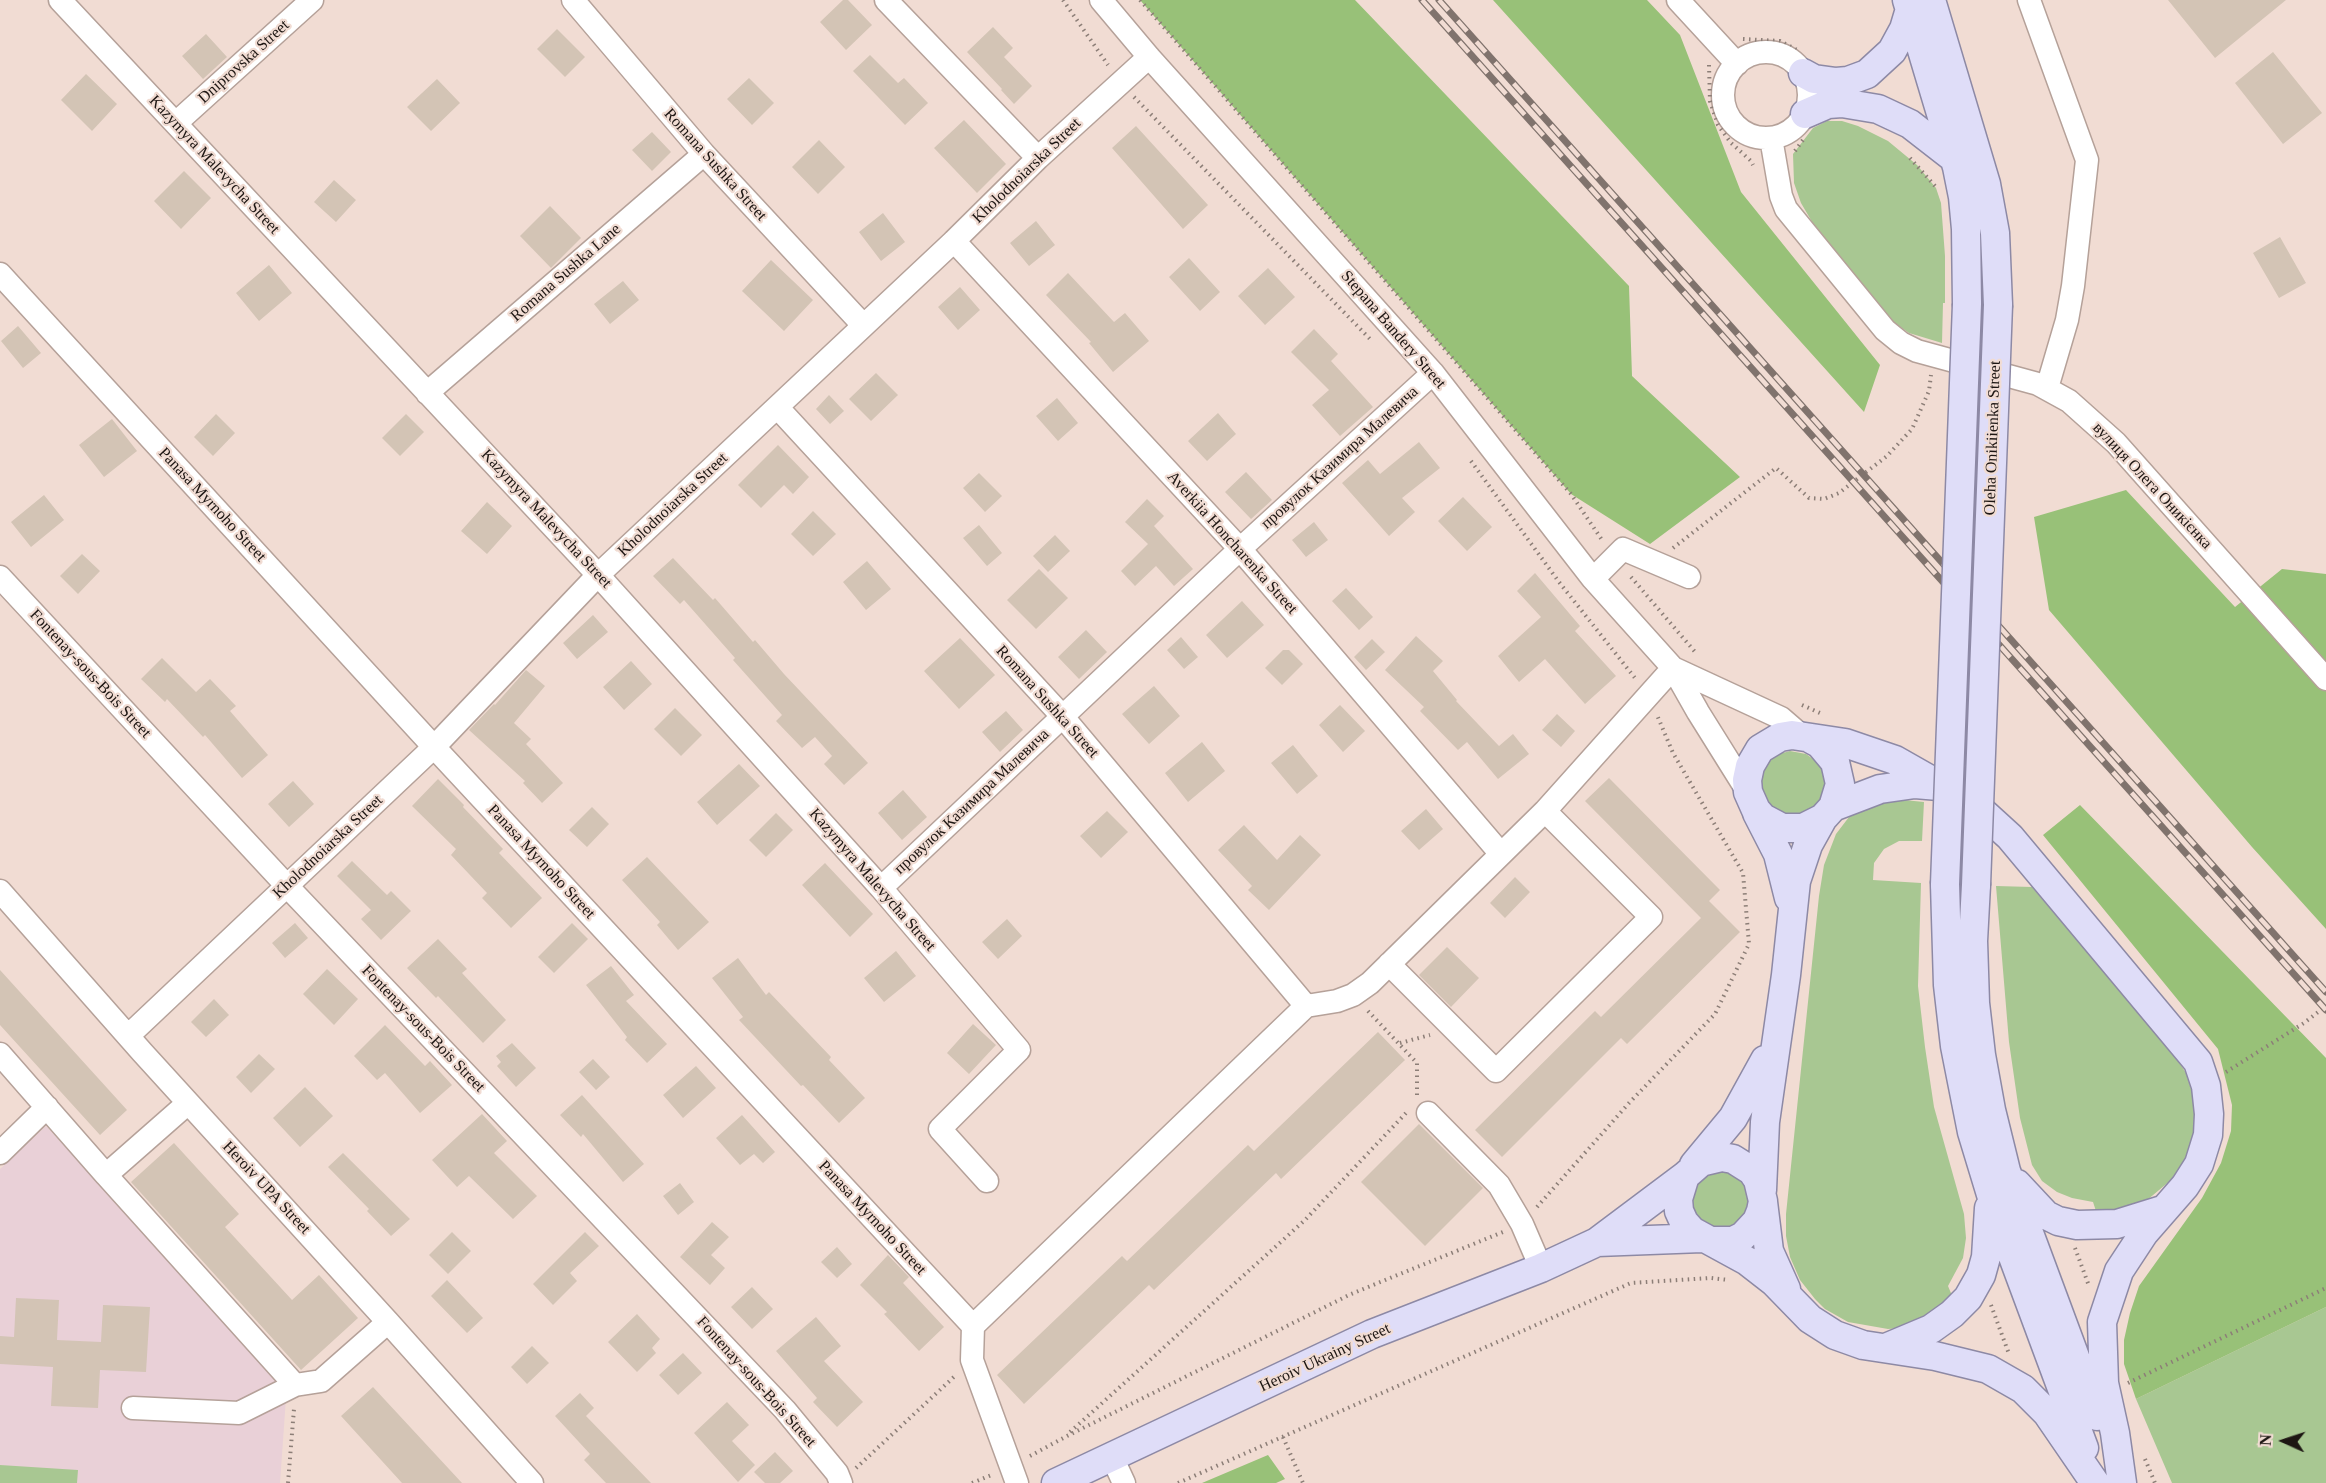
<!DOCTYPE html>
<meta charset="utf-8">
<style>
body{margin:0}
#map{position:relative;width:2326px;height:1483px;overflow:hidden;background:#f1dcd3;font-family:"Times New Roman",serif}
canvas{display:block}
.north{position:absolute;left:2254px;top:1411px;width:60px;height:60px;-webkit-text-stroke:4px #f1dcd3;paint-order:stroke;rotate:273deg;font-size:16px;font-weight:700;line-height:24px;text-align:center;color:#1d1613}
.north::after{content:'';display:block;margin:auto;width:21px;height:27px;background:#1d1613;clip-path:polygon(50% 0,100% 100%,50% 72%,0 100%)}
</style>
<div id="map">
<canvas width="2326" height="1483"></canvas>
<div class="north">N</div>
</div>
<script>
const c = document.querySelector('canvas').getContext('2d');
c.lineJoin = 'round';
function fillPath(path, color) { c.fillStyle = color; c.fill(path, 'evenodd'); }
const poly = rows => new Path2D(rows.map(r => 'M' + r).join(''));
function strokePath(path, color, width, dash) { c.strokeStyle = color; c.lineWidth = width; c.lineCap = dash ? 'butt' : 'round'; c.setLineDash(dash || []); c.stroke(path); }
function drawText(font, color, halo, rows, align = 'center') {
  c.font = font + ' "Times New Roman",serif'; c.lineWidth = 4.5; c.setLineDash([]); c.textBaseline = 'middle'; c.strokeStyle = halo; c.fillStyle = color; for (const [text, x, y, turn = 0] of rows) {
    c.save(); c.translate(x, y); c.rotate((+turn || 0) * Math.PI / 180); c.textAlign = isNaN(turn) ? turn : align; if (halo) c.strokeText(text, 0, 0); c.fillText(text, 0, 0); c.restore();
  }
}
const education = poly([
 [46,1126,281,1383,286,1398,280,1483,0,1483,0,1169]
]);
const green = poly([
 [1827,121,1842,121,1858,126,1888,141,1917,165,1936,188,1941,203,1945,256,1945,303,1943,303,1942,343,1909,333,1892,321,1818,232,1801,203,1794,183,1793,154,1813,128],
 [1790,751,1806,754,1820,764,1826,779,1825,796,1812,813,1779,816,1761,796,1761,774,1770,760,1779,754],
 [1904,800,1924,802,1922,841,1899,841,1884,849,1874,863,1873,880,1921,883,1918,986,1925,1047,1934,1107,1964,1214,1966,1238,1963,1258,1948,1286,1953,1298,1937,1311,1902,1328,1888,1329,1848,1322,1825,1309,1815,1299,1800,1280,1790,1257,1786,1236,1786,1214,1819,896,1824,865,1836,834,1849,817,1857,811,1875,803],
 [1996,886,2032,887,2173,1053,2186,1073,2194,1099,2196,1114,2195,1128,2187,1156,2171,1180,2140,1206,2098,1217,2093,1202,2072,1198,2057,1192,2042,1181,2032,1165,2020,1118,2009,1042],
 [1709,1168,1741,1175,1751,1202,1750,1207,1737,1224,1727,1228,1711,1228,1694,1215,1689,1195],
 [2326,1307,2326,1483,2172,1483,2136,1399],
 [0,1465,78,1470,77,1483,0,1483]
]);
const forest = poly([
 [1140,0,1355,0,1629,286,1632,376,1740,477,1650,544,1571,494],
 [1493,0,1647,0,1680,35,1741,192,1880,365,1864,412],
 [2126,490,2235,607,2282,569,2326,574,2326,929,2252,847,2049,610,2034,517],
 [2080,805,2326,1058,2326,1307,2136,1399,2124,1364,2124,1340,2130,1313,2139,1286,2202,1198,2221,1163,2231,1131,2232,1105,2218,1049,2043,835],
 [1268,1455,1285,1479,1276,1483,1202,1483]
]);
const building = poly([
 [843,0,848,0,872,25,846,50,820,22],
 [2168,0,2286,0,2215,58],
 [993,27,1013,48,1004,57,1032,86,1014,104,1001,90,1002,89,967,52],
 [557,29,585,57,565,77,537,49],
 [206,34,227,57,203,79,182,56],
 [2273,52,2322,113,2283,144,2235,83],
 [870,55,898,83,904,78,928,103,905,125,853,71],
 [86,74,117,104,92,131,61,100],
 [749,78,774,103,752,125,727,99],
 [437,79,460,103,431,131,407,107],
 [964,120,1006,164,977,193,934,148],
 [1136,126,1208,205,1183,229,1112,148],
 [652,132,671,152,652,171,632,150],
 [819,140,845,167,818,194,792,167],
 [184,171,211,198,181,229,154,201],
 [334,180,356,200,336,222,314,202],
 [550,206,581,238,551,268,520,236],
 [883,213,905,242,881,261,859,232],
 [1036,221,1055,245,1029,266,1010,243],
 [2280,237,2306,283,2279,298,2253,253],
 [1189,258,1220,292,1200,311,1169,277],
 [771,260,813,300,784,331,742,291],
 [269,265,292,293,259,321,236,293],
 [1268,268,1295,297,1265,325,1238,296],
 [1068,273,1114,322,1125,313,1149,341,1113,372,1089,343,1091,342,1046,295],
 [623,281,639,300,610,324,594,304],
 [960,287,980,310,958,330,938,307],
 [18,326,41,353,23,368,1,341],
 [1314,329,1338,354,1331,361,1373,407,1340,436,1312,405,1329,390,1291,352],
 [876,373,898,395,871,421,849,399],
 [829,395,844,411,830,424,816,409],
 [1057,398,1078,423,1058,441,1036,416],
 [1218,413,1236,434,1207,461,1188,441],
 [216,414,235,433,213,456,194,437],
 [406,414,424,432,400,456,382,438],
 [112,419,137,451,104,477,79,445],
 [1419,442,1440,468,1402,498,1415,512,1389,536,1342,483,1368,460,1380,474],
 [778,445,809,477,793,494,784,485,761,508,738,485],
 [1246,472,1272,500,1251,519,1225,492],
 [979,473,1002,496,985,512,963,488],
 [44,495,64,520,31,547,11,522],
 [1463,497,1492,527,1467,551,1438,521],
 [1147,499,1164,516,1154,526,1193,569,1174,586,1156,566,1135,586,1121,571,1148,544,1125,522],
 [487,502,512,526,487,554,461,531],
 [813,511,836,534,813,556,791,534],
 [1314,522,1328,540,1306,557,1292,540],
 [979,525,1002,553,987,566,963,538],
 [1055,535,1070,551,1048,572,1033,556],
 [82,554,100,571,78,594,60,576],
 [673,558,713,600,715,598,753,642,755,640,784,674,868,763,844,785,824,764,832,756,815,737,802,748,776,721,782,715,733,660,735,658,684,600,680,604,653,576],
 [867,561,891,589,866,610,843,582],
 [1039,569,1068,598,1036,629,1007,600],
 [1535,573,1580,626,1575,631,1616,676,1585,704,1545,659,1519,682,1498,656,1541,617,1517,591],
 [1346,588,1373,617,1359,630,1332,601],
 [1242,601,1264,625,1227,658,1206,635],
 [593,615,608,632,577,659,563,643],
 [1086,630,1107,652,1079,679,1058,657],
 [1416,636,1443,661,1433,671,1457,700,1456,701,1499,746,1513,734,1529,754,1498,779,1467,742,1458,750,1420,711,1424,707,1385,670],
 [1181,637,1198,657,1184,669,1167,650],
 [960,638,995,675,959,709,924,671],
 [1372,639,1385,652,1366,670,1354,657],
 [1283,650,1289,650,1303,664,1282,685,1265,668],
 [162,658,196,692,210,679,236,706,230,711,268,755,242,778,205,735,203,737,167,699,165,702,141,679],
 [631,661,652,684,624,710,603,687],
 [526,670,545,686,514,723,531,739,526,744,563,783,542,803,523,783,525,781,469,730,494,704,495,705],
 [1154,686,1180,716,1149,744,1122,714],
 [1340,705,1365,731,1343,752,1319,725],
 [675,708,702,735,681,756,654,729],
 [1006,711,1023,730,1000,752,982,732],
 [1557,714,1575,731,1561,747,1542,730],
 [1202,742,1225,771,1188,802,1165,773],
 [1293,745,1318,776,1297,794,1271,763],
 [739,764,760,786,717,825,697,802],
 [1609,778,1720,890,1709,901,1740,932,1627,1044,1621,1038,1502,1157,1475,1130,1595,1011,1601,1017,1701,918,1585,801],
 [438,779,464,805,463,807,503,849,499,853,542,898,511,928,482,898,487,893,451,855,456,849,412,806],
 [293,781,314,804,289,827,268,804],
 [903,790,927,817,902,840,878,813],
 [592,807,609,824,587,847,569,830],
 [1426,809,1443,829,1419,850,1401,831],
 [1107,811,1128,832,1101,858,1080,836],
 [776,813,793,830,766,857,749,840],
 [1244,825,1277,860,1300,835,1321,855,1269,910,1248,890,1252,886,1218,850],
 [647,857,709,922,678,950,657,925,660,922,622,880],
 [352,861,387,895,391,891,411,911,381,940,361,919,371,910,337,876],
 [825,863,873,914,850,937,802,885],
 [1515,877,1530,892,1505,918,1490,903],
 [1007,919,1022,936,998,959,982,942],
 [295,923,308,938,285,958,272,943],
 [572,923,588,939,554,973,538,957],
 [438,939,467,969,462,973,506,1020,483,1043,438,996,436,998,407,968],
 [1447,947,1479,978,1451,1007,1419,975],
 [896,951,916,976,884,1002,864,978],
 [738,958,766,995,769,992,831,1057,829,1060,865,1098,839,1123,803,1085,801,1086,739,1020,743,1017,712,978],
 [611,966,634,995,626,1001,667,1044,647,1063,625,1040,627,1037,586,985],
 [327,969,358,999,334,1025,303,994],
 [0,970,127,1110,100,1135,0,1025],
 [214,999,229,1015,206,1037,191,1022],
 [973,1024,996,1045,969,1074,947,1053],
 [385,1025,425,1066,430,1061,452,1085,420,1113,385,1073,377,1080,354,1056],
 [1378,1032,1405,1060,1281,1179,1276,1173,1154,1290,1149,1285,1024,1404,997,1375,1122,1256,1127,1261,1248,1145,1254,1151],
 [512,1043,536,1068,516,1087,497,1066,501,1062,496,1056],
 [259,1054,275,1069,251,1093,236,1077],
 [593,1059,610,1077,596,1090,579,1072],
 [696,1066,716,1088,683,1118,663,1095],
 [305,1087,333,1116,300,1147,273,1118],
 [582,1095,644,1164,623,1182,583,1134,581,1137,560,1115],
 [482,1114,507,1141,494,1153,537,1196,513,1219,469,1176,457,1187,432,1160],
 [742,1115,775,1152,763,1163,754,1154,740,1165,716,1138],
 [1419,1124,1483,1188,1425,1246,1361,1182],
 [174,1143,239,1214,225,1227,292,1300,319,1275,358,1318,301,1370,131,1182],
 [343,1153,410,1219,391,1236,367,1211,369,1209,328,1167],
 [680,1183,694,1202,678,1215,663,1196],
 [712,1222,729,1237,711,1255,725,1268,710,1285,680,1257],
 [452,1232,471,1251,448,1274,429,1255],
 [585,1232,599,1246,570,1273,577,1281,553,1305,533,1284],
 [837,1247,852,1264,837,1278,821,1262],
 [888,1255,909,1277,903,1283,944,1327,919,1351,884,1314,887,1312,860,1285],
 [447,1280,483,1318,467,1333,431,1296],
 [752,1287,773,1309,752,1329,731,1307],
 [16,1298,59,1300,57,1340,101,1342,103,1305,150,1307,146,1372,100,1370,98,1408,51,1406,53,1367,0,1364,0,1336,14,1337],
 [637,1314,660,1339,652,1348,656,1353,637,1372,608,1342],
 [816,1317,841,1346,824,1361,863,1402,837,1427,813,1402,817,1398,776,1351],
 [532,1346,549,1363,527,1384,511,1367],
 [683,1353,702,1373,678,1395,659,1375],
 [373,1387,462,1483,402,1483,341,1416],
 [580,1393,594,1408,586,1416,651,1483,606,1483,584,1460,590,1454,555,1416],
 [727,1402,749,1425,732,1441,755,1465,738,1482,694,1433],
 [775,1452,793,1471,780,1483,765,1483,754,1472]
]);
const path = poly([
 [1063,0,1108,65],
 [1140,0,1571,494,1602,540],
 [1743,39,1780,41,1797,50],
 [1709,65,1710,101,1718,125,1731,143,1751,161,1753,165],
 [1134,97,1371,340],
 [1795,151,1805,137],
 [1910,158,1935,186],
 [1471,461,1559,582,1635,678],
 [1673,548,1776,468,1809,498,1824,499,1839,493,1887,456,1912,429,1929,391,1931,375],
 [1631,577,1696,653],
 [1802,705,1820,713],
 [1368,1011,1417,1063,1417,1095],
 [1400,1043,1430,1035],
 [2226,1072,2304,1023,2326,1006],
 [1537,1207,1629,1103,1715,1014,1749,944,1743,873,1673,753,1657,715],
 [2075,1248,2089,1286],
 [1991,1305,2009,1354],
 [2128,1383,2326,1288],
 [1070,1432,1304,1221,1406,1113],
 [1283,1437,1303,1483],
 [1030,1456,1067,1436,1351,1294,1503,1232],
 [2145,1459,2155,1483],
 [856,1468,956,1375],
 [288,1483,294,1409],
 [972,1483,994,1474],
 [1178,1483,1631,1283,1711,1278,1729,1280]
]);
const minor = poly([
 [60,0,598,575,881,888,1019,1050,940,1129,987,1181],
 [573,0,704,154,863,325],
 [886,0,1038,158],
 [1101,0,1149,57,1433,373,1593,579,1673,668,1698,712,1748,792],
 [1678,0,1737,64],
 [2029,0,2087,160,2073,286,2067,320,2047,388],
 '1723 95a43 43 0 1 1 86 0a43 43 0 1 1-86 0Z',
 [176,123,312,0],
 [1771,138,1781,196,1786,209,1885,330,1901,343,1917,351,2038,384,2069,401,2116,443,2326,679],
 [954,241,1240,549,1501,854],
 [0,274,434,747,973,1326,972,1360,1017,1483],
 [427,393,704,154],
 [778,408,1063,717,1306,1006],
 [0,577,287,886,785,1410,837,1473,841,1483],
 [1593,579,1623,549,1689,577],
 [1673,668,1781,718,1803,737],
 [881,888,1240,549,1433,373],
 [0,891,142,1052,388,1322,532,1483],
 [1389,964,1496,1071,1651,917,1545,811],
 [128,1036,434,747,598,575,954,241,1038,158,1149,57],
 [0,1054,106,1175,188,1103],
 [1428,1113,1499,1185,1522,1224,1541,1268],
 [0,1153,47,1107],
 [106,1175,295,1385],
 [973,1326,1306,1006,1337,1001,1353,995,1370,983,1545,811,1673,668],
 [133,1408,239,1413,295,1385,321,1381,388,1322],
 [1112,1457,1124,1483]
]);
const major = poly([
 [1907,0,1957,167,1963,197,1966,229,1967,304],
 [1931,0,1986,184,1995,233,1998,305],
 [1803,73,1814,79,1836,82,1848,81,1867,74,1892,51,1904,29,1910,9],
 [1805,114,1828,104,1842,103,1878,109,1910,124,1955,159],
 [1833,807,1880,789,1915,784,1939,786],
 [1757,813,1778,854,1789,898],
 [1823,818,1803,828,1782,828,1763,818,1756,810,1748,792,1747,780,1750,766,1760,749,1780,737,1792,735,1845,743,1895,760,1976,806,2010,837,2198,1062,2206,1086,2209,1114,2208,1135,2199,1164,2185,1186,2144,1233,2119,1271,2102,1322,2104,1383,2115,1433,2122,1483],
 [1945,884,1948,985,1955,1046,1972,1132,1996,1211,2084,1448],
 [1976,885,1973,941,1975,1003,1981,1055,1991,1110,2006,1171,2097,1416],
 [1694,1165,1733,1118,1765,1060],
 [2017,1184,2046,1215,2058,1221,2077,1225,2117,1224,2162,1210],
 [1762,1190,1765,1122,1786,975,1796,881,1808,845,1823,818,1833,807,1840,784,1835,762,1820,744,1809,738],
 [1763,1202,1769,1251,1786,1289],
 [1712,1241,1733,1241,1743,1236,1757,1221,1761,1211,1763,1201,1758,1180,1752,1171,1733,1159,1722,1157,1701,1162,1685,1176,1678,1199,1679,1211,1684,1222,1692,1231,1747,1261,1774,1282,1810,1319,1835,1335,1863,1345,1935,1356,1988,1369,2023,1389,2047,1413,2095,1483],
 [1597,1242,1702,1238],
 [1888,1347,1931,1329,1952,1314,1968,1298,1981,1275,1986,1257,1989,1208],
 [1056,1483,1372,1334,1541,1268,1597,1242,1685,1176]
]);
const rail = poly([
 [1422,0,2326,1010],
 [1439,0,2326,992]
]);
const majorBridge = poly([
 [1945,884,1967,304],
 [1976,885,1998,305]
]);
const streetNames = [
 ["Dniprovska Street",244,62,-42],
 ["Kazymyra Malevycha Street",214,165,47],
 ["Romana Sushka Street",715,165,48],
 ["Kholodnoiarska Street",1027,171,-44],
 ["Romana Sushka Lane",566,273,-41],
 ["Stepana Bandery Street",1393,330,49],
 ["Oleha Onikiienka Street",1993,438,-88],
 ["провулок Казимира Малевича",1340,458,-42],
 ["вулиця Олега Оникієнка",2152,486,47],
 ["Panasa Myrnoho Street",212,505,47],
 ["Kholodnoiarska Street",673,505,-43],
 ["Kazymyra Malevycha Street",546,519,47],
 ["Averkiia Honcharenka Street",1232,543,48],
 ["Fontenay-sous-Bois Street",90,674,47],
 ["Romana Sushka Street",1047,702,48],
 ["провулок Казимира Малевича",972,802,-43],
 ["Kholodnoiarska Street",328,847,-43],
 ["Panasa Myrnoho Street",541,862,47],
 ["Kazymyra Malevycha Street",872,880,49],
 ["Fontenay-sous-Bois Street",423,1029,46],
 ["Heroiv UPA Street",266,1188,47],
 ["Panasa Myrnoho Street",872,1218,47],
 ["Heroiv Ukrainy Street",1325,1358,-25],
 ["Fontenay-sous-Bois Street",756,1382,48]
];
fillPath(education, '#e9d0d7');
fillPath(green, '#a8c792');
fillPath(forest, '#98c178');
fillPath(building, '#d3c4b5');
strokePath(minor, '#b5a199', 25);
strokePath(major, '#8d89a5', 31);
strokePath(path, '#8c7e77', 4, [1.5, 4.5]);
strokePath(minor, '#fff', 22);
strokePath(major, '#dfddf8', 28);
strokePath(rail, '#80736d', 7);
strokePath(rail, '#f1dcd3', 4.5, [14]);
strokePath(majorBridge, '#8d89a5', 31, []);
strokePath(majorBridge, '#dfddf8', 28);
drawText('16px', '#1d1613', '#f1dcd3', streetNames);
</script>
